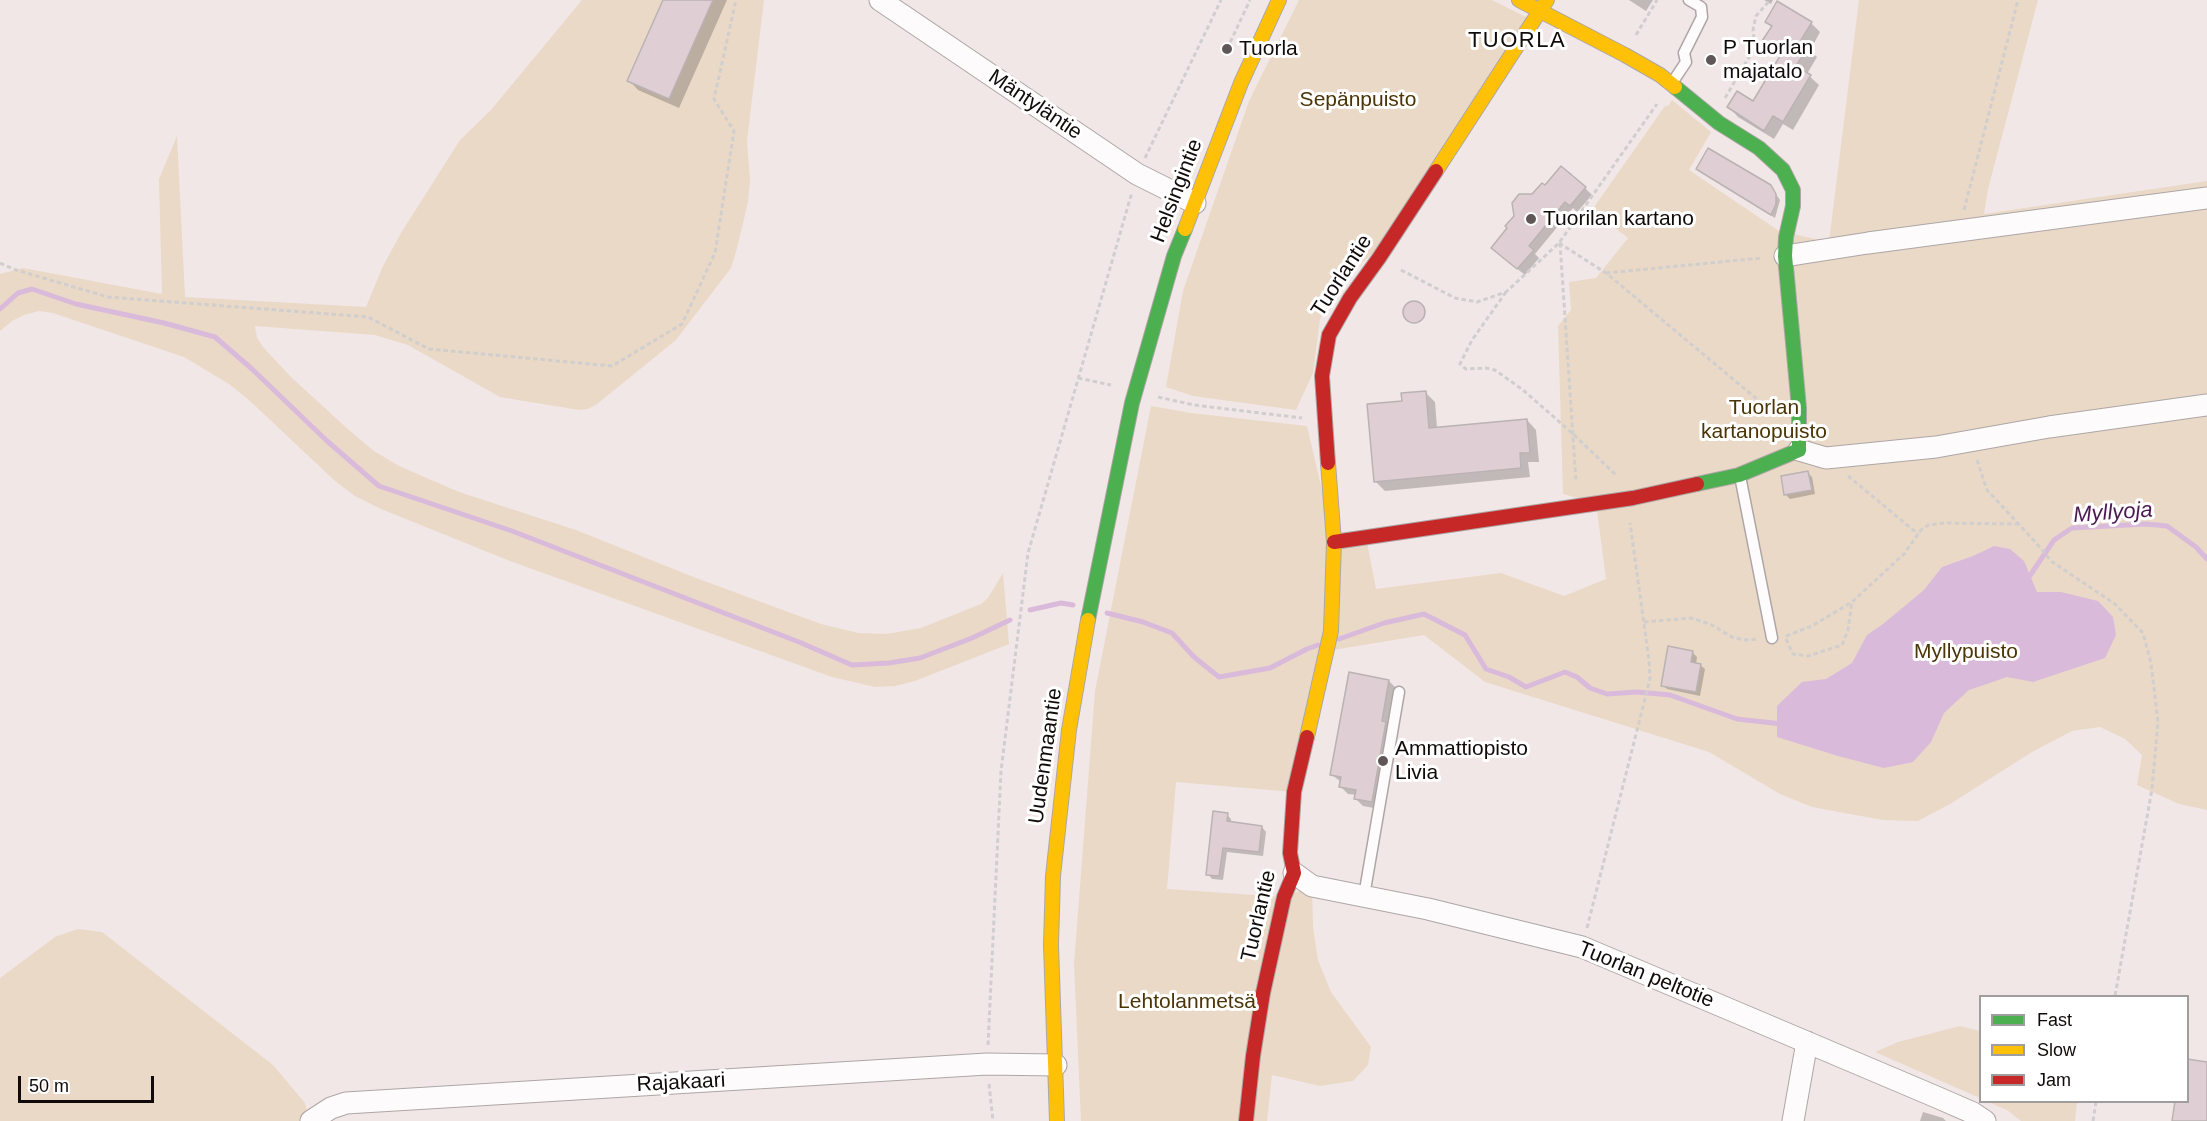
<!DOCTYPE html>
<meta charset="utf-8">
<style>
body{margin:0}
#map{position:relative;width:2207px;height:1121px;overflow:hidden;background:#f2e7e7;font-family:Arial,sans-serif}
canvas{display:block}
.legend{position:absolute;left:1979px;top:995px;width:210px;height:108px;box-sizing:border-box;background:#fff;border:2px solid #9f9d9d;margin:0;padding:8px 10px;list-style:none;font-size:18px;color:#100a0a}
.legend li{display:flex;align-items:center;gap:12px;height:30px}
.legend b{width:30px;border:2px solid #9f9d9d}
.scale{position:absolute;left:18px;top:1076px;width:136px;height:27px;box-sizing:border-box;border:3px solid #100a0a;border-top:0;padding-left:8px;font-size:18px;line-height:21px;white-space:nowrap;color:#100a0a;-webkit-text-stroke:4px #fff;paint-order:stroke}
</style>
<div id="map">
<canvas width="2207" height="1121"></canvas>
<ul class="legend">
<li><b style="height:8px;background:#4caf50"></b>Fast</li>
<li><b style="height:8px;background:#ffc107"></b>Slow</li>
<li><b style="height:8px;background:#c62828"></b>Jam</li>
</ul>
<div class="scale">50 m</div>
</div>
<script>
const c = document.querySelector('canvas').getContext('2d');
c.lineJoin = 'round';
function fillPath(path, color) { c.fillStyle = color; c.fill(path, 'evenodd'); }
const poly = rows => new Path2D(rows.map(r => 'M' + r).join(''));
function strokePath(path, color, width, dash) { c.strokeStyle = color; c.lineWidth = width; c.lineCap = dash ? 'butt' : 'round'; c.setLineDash(dash || []); c.stroke(path); }
function drawText(font, color, halo, rows, align = 'center') {
  c.font = font + ' Arial,sans-serif'; c.lineWidth = 6; c.setLineDash([]); c.textBaseline = 'middle'; c.strokeStyle = halo; c.fillStyle = color; for (const [text, x, y, turn = 0] of rows) {
    c.save(); c.translate(x, y); c.rotate((+turn || 0) * Math.PI / 180); c.textAlign = isNaN(turn) ? turn : align; if (halo) c.strokeText(text, 0, 0); c.fillText(text, 0, 0); c.restore();
  }
}
const green = poly([
 [582,0,764,0,747,141,750,180,748,202,736,252,731,268,676,340,597,404,588,409,579,410,500,397,408,345,375,335,255,326,257,338,263,347,291,377,350,431,374,451,399,466,459,492,576,530,696,578,821,624,858,633,886,634,921,628,981,604,988,598,1003,573,1009,644,915,681,895,686,875,687,832,677,510,561,381,509,355,496,335,481,250,401,229,384,184,357,53,313,39,311,24,315,12,321,0,331,0,274,23,268,162,294,159,179,177,136,185,297,366,307,383,266,401,233,460,140,491,110],
 [1299,0,1492,0,1530,19,1373,253,1336,285,1320,319,1313,373,1296,410,1193,396,1166,387,1183,291,1249,101],
 [1859,0,2038,0,1988,189,1984,214,2207,181,2207,810,2179,804,2137,785,2142,755,2125,739,2100,727,2072,731,2032,752,1950,804,1918,821,1883,820,1812,807,1780,794,1709,752,1485,682,1424,635,1327,651,1294,792,1176,782,1167,889,1284,897,1312,886,1313,927,1318,960,1331,992,1371,1047,1368,1065,1353,1081,1320,1086,1272,1075,1267,1121,1081,1121,1074,964,1095,691,1151,406,1191,413,1307,426,1334,542,1366,537,1376,589,1501,573,1564,596,1606,579,1596,503,1563,494,1558,326,1571,310,1569,282,1596,278,1628,238,1592,210,1665,106,1668,106,1672,100,1711,132,1689,170,1779,231,1829,242],
 [78,929,102,932,273,1065,305,1103,309,1121,0,1121,0,978,55,937],
 [1960,1026,1980,1031,1980,1098,1875,1052,1898,1042],
 [1988,1102,2077,1102,2075,1121,2021,1121,2007,1110]
]);
const water = poly([
 [1994,546,2010,549,2024,561,2037,592,2061,592,2098,601,2113,617,2116,635,2105,658,2033,682,2007,677,1969,690,1944,713,1931,742,1913,762,1884,768,1838,756,1777,737,1777,706,1802,682,1826,679,1852,663,1867,635,1883,624,1924,590,1942,567,1973,556]
]);
const shadow = poly([
 [664,0,727,0,679,108,638,90,629,80],
 [1629,0,1653,0,1646,11],
 [1764,0,1773,0,1771,4],
 [1767,21,1811,23,1820,32,1810,51,1817,57,1807,74,1819,85,1793,130,1783,124,1774,139,1738,117,1729,107,1754,104,1781,59,1762,44,1773,27],
 [1697,168,1770,186,1780,200,1775,218],
 [1545,188,1585,188,1592,195,1577,212,1573,208,1535,254,1539,258,1525,275,1500,255,1533,195],
 '1405 313a10 10 0 1 1 20 0a10 10 0 1 1-20 0Z',
 [1425,392,1435,402,1437,428,1527,420,1536,430,1539,462,1528,462,1530,477,1385,491,1375,481,1403,403],
 [1807,472,1812,477,1815,494,1790,499,1786,495],
 [1693,653,1697,657,1696,664,1700,665,1705,669,1700,696,1667,689,1663,685],
 [1389,681,1396,688,1379,809,1363,806,1356,799,1357,795,1348,794,1341,787,1341,782,1331,774],
 [1227,815,1231,819,1231,823,1262,827,1266,832,1263,856,1227,852,1223,880,1212,879,1208,874],
 [1923,1112,1943,1118,1946,1121,1920,1121]
]);
const stream = poly([
 [0,309,18,293,32,289,76,304,164,323,215,337,252,369,327,441,379,486,512,531,799,642,852,665,889,663,920,658,972,638,1010,620],
 [2027,580,2054,540,2072,528,2146,524,2167,526,2196,547,2207,559],
 [1030,610,1061,603,1073,605],
 [1107,613,1143,622,1172,633,1194,657,1219,677,1270,668,1307,649,1318,645],
 [1339,639,1384,623,1424,614,1465,635,1486,669,1509,677,1526,687,1565,672,1577,677,1590,688,1607,694,1637,692,1670,695,1737,719,1782,724]
]);
const building = poly([
 [663,0,713,0,669,99,627,81,663,0],
 [1777,1,1812,22,1800,42,1808,47,1796,66,1811,75,1783,122,1773,116,1764,131,1727,107,1737,91,1753,101,1780,56,1760,44,1772,26,1765,22,1777,1],
 [1708,148,1771,185,1776,194,1776,204,1771,215,1696,169,1708,148],
 [1561,166,1586,187,1570,206,1565,202,1529,246,1534,250,1517,269,1491,248,1507,228,1505,226,1514,216,1512,203,1519,194,1532,194,1542,183,1545,185,1561,166],
 '1403 312a11 11 0 1 1 22 0a11 11 0 1 1-22 0Z',
 [1426,391,1429,428,1527,419,1530,453,1520,453,1521,468,1374,482,1367,404,1402,401,1401,393,1426,391],
 [1808,471,1812,490,1784,495,1781,476,1808,471],
 [1668,646,1693,651,1691,662,1701,664,1696,692,1661,686,1668,646],
 [1349,672,1389,680,1382,721,1386,722,1372,802,1354,799,1356,790,1339,787,1341,777,1330,775,1349,672],
 [1213,811,1228,813,1227,821,1262,826,1259,852,1223,848,1219,876,1206,875,1213,811],
 [2187,1059,2207,1062,2207,1121,2172,1121,2175,1101,2187,1101,2187,1059]
]);
const path = poly([
 [1636,35,1657,0],
 [1227,49,1250,0],
 [1725,98,1755,47,1753,30,1756,16,1770,0],
 [1145,158,1221,0],
 [1964,210,2018,0],
 [1559,243,1606,273,1776,415],
 [1560,243,1576,482],
 [0,263,16,270,108,297,368,317,429,349,612,366,682,324,715,253,734,131,714,99,736,0],
 [1401,270,1455,298,1477,302,1506,292,1559,243,1657,104],
 [1606,273,1762,258],
 [1506,292,1472,340,1460,364,1466,369,1486,368,1495,370,1523,390,1571,432,1617,476],
 [1078,378,1111,385],
 [1158,397,1194,405,1302,418],
 [1977,460,1987,490,2037,544,2051,561,2115,604,2143,633,2151,663,2158,722,2152,789,2115,996],
 [1848,476,1918,534],
 [1644,622,1691,618,1710,624,1732,637,1744,640,1758,639],
 [1786,636,1812,626,1852,602,1904,554,1921,530,1928,525,1945,523,2019,524],
 [1786,639,1793,654,1808,656,1842,645,1848,630,1852,602],
 [1587,928,1650,679,1649,660,1630,523],
 [988,1045,1001,771,1028,553,1132,192],
 [989,1084,993,1121],
 [2093,1121,2096,1102]
]);
const lane = poly([
 [1672,83,1686,62,1684,53,1702,17,1701,7,1689,0],
 [1740,476,1772,638],
 [1364,896,1399,692]
]);
const street = poly([
 [880,0,1137,174,1195,203],
 [1785,256,1868,243,2207,198],
 [1799,450,1826,458,1936,447,2049,427,2207,405],
 [1294,873,1312,886,1428,909,1582,947,1934,1096,1973,1113,1985,1121],
 [311,1121,331,1108,346,1103,987,1064,1056,1065],
 [1793,1121,1807,1042]
]);
const fast = poly([
 [1675,87,1719,123,1759,148,1783,170,1793,190,1793,206,1786,237,1785,256,1799,408,1799,450,1739,475,1697,484],
 [1088,620,1132,403,1174,256,1185,229]
]);
const slow = poly([
 [1519,0,1625,55,1660,75,1675,87],
 [1436,171,1547,0],
 [1185,229,1241,83,1279,0],
 [1307,737,1331,631,1334,542,1328,463],
 [1057,1121,1051,945,1053,876,1069,730,1088,620]
]);
const jam = poly([
 [1328,463,1322,376,1329,335,1350,298,1379,258,1436,171],
 [1334,542,1633,498,1697,484],
 [1246,1121,1253,1056,1263,993,1284,897,1294,873,1290,853,1294,792,1307,737]
]);
const markers = [
 [1227,49,6,"#5f5757"],
 [1711,60,6,"#5f5757"],
 [1531,219,6,"#5f5757"],
 [1383,761,6,"#5f5757"]
];
const poiNames = [
 ["P Tuorlan",1723,48],
 ["majatalo",1723,72],
 ["Tuorla",1239,49],
 ["Tuorilan kartano",1543,219],
 ["Ammattiopisto",1395,749],
 ["Livia",1395,773]
];
const parkNames = [
 ["Sepänpuisto",1358,100],
 ["Tuorlan",1764,408],
 ["kartanopuisto",1764,432],
 ["Myllypuisto",1966,652],
 ["Lehtolanmetsä",1187,1002]
];
const streetNames = [
 ["Mäntyläntie",1035,105,34],
 ["Helsingintie",1177,191,-69],
 ["Tuorlantie",1342,276,-57],
 ["Uudenmaantie",1046,756,-82],
 ["Tuorlantie",1259,916,-77],
 ["Tuorlan peltotie",1646,975,22],
 ["Rajakaari",681,1083,-3]
];
const neighbourhoodNames = [
 ["TUORLA",1517,41]
];
const waterNames = [
 ["Myllyoja",2113,513,-4]
];
fillPath(green, '#ead9c7');
fillPath(water, '#dabadb');
fillPath(shadow, '#0003');
strokePath(stream, '#dabadb', 5);
fillPath(building, '#dfced4');
strokePath(building, '#bab2b3', 1.5);
strokePath(lane, '#aea6a6', 13);
strokePath(street, '#aea6a6', 23);
strokePath(fast, '#aea6a6', 16);
strokePath(slow, '#aea6a6', 16);
strokePath(jam, '#aea6a6', 16);
strokePath(path, '#d1cece', 3, [4.5, 3]);
strokePath(lane, '#fdfbfb', 10);
strokePath(street, '#fdfbfb', 21);
strokePath(fast, '#4caf50', 14);
strokePath(slow, '#ffc107', 14);
strokePath(jam, '#c62828', 14);
for (const [x, y, r, color] of markers) { const dot = new Path2D(); dot.arc(x, y, r, 0, 2 * Math.PI); c.fillStyle = color; c.fill(dot); strokePath(dot, '#fff', 2); }
drawText('21px', '#100a0a', '#fff', poiNames, 'left');
drawText('21px', '#4b3406', '#fff', parkNames);
drawText('21px', '#100a0a', '#fff', streetNames);
c.letterSpacing = '1.5px';
drawText('22px', '#100a0a', '#fff', neighbourhoodNames);
c.letterSpacing = '0px';
drawText('italic 22px', '#4b1952', '#fff', waterNames);
</script>
